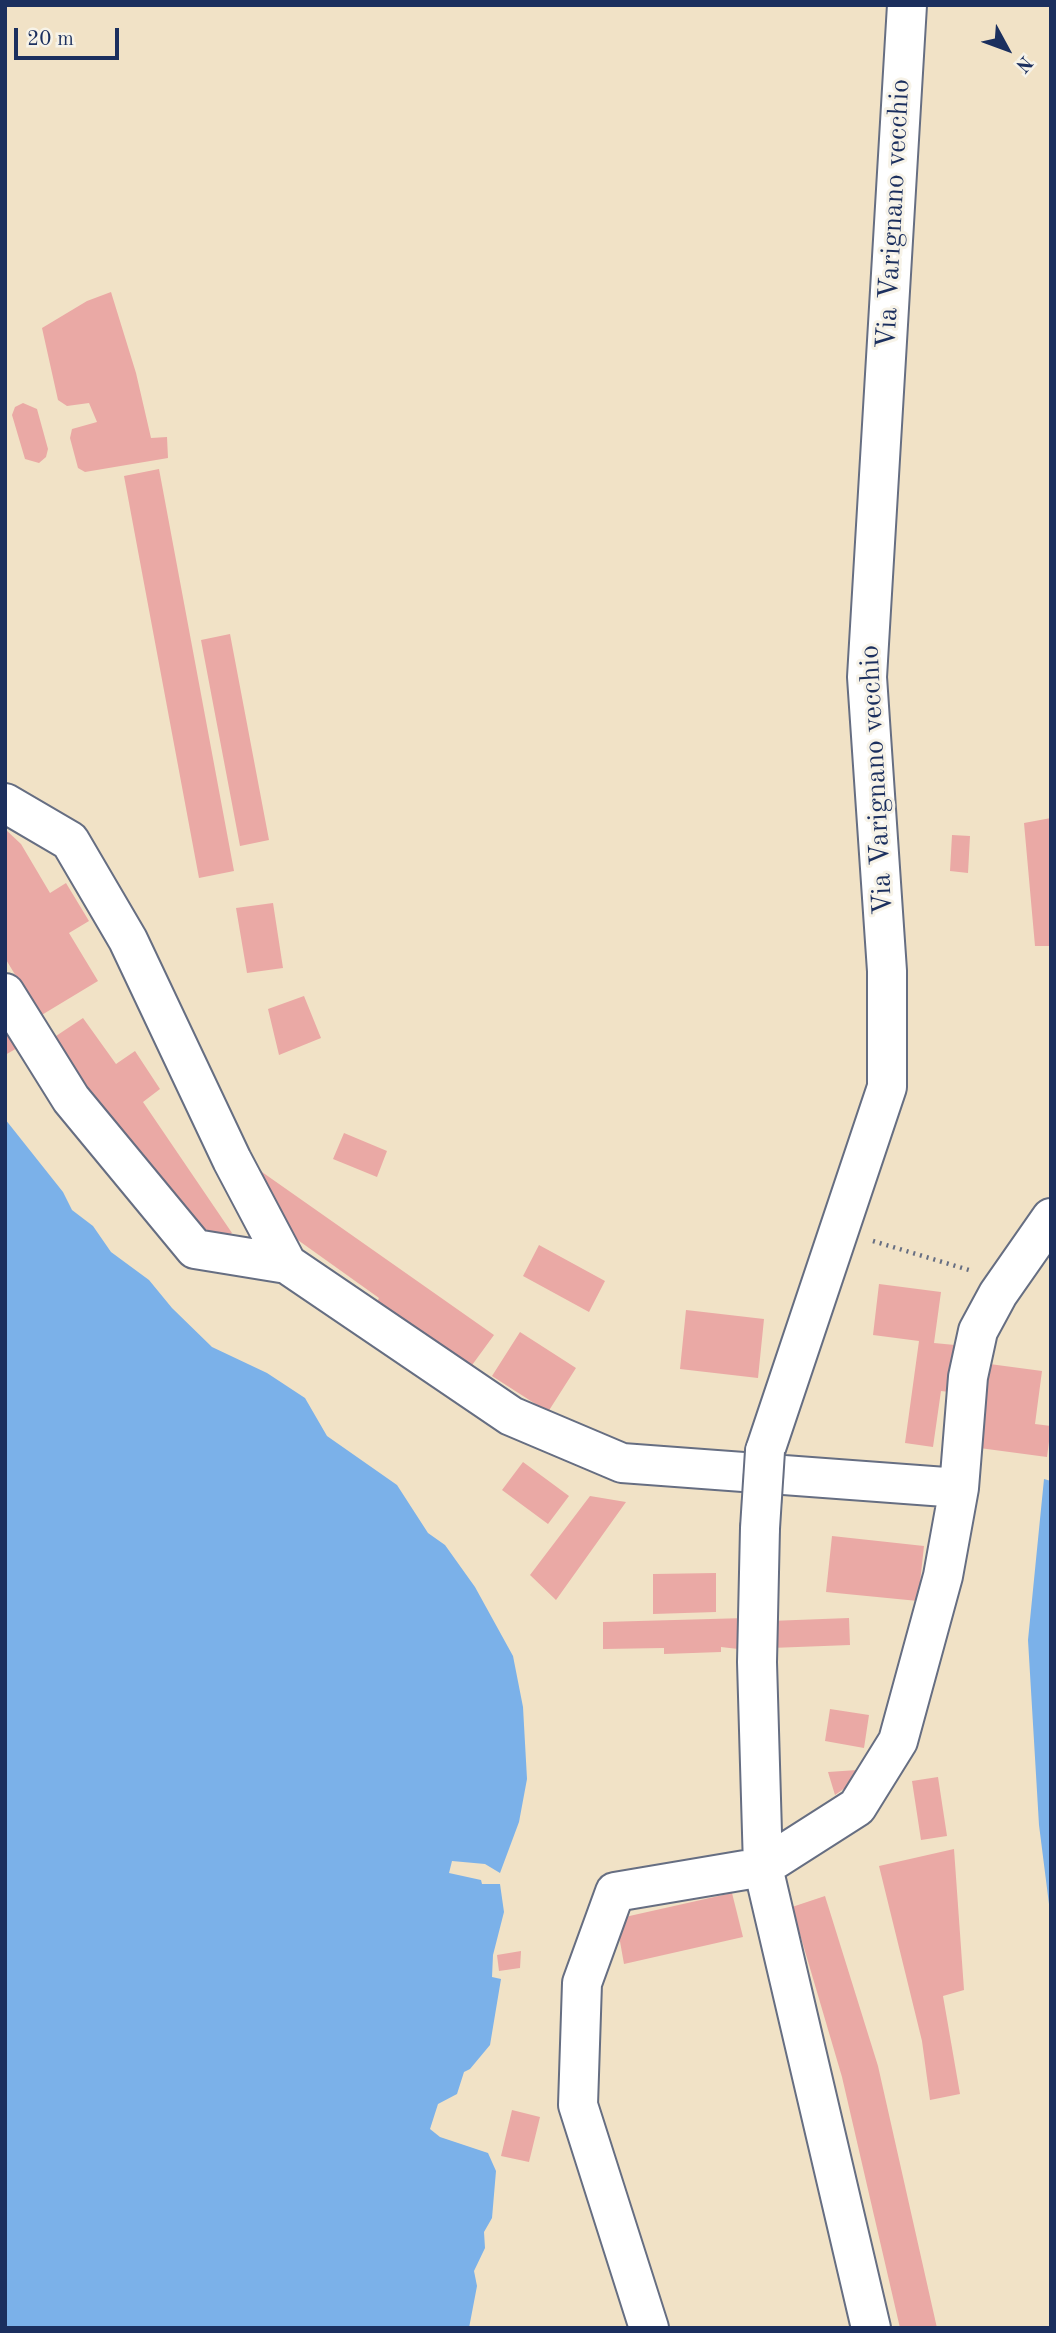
<!DOCTYPE html>
<style>
body{margin:0}
#map{position:relative;width:1056px;height:2333px;overflow:hidden;background:#f1e2c6;font-family:"Old Standard TT",serif}
canvas{display:block}
.frame{position:absolute;inset:0;border:7px solid #1b2f5e;pointer-events:none}
.north{position:absolute;left:972px;top:14px;width:70px;height:70px;-webkit-text-stroke:5px #f7f3e8;paint-order:stroke;rotate:131deg;font-size:19px;font-weight:700;line-height:28px;text-align:center;color:#1b2f5e}
.north::after{content:'';display:block;margin:auto;width:24px;height:32px;background:#1b2f5e;clip-path:polygon(50% 0,100% 100%,50% 72%,0 100%)}
.scale{position:absolute;left:14px;top:28px;width:105px;height:32px;box-sizing:border-box;border:4px solid #1b2f5e;border-top:0;padding-left:9px;font-size:21px;line-height:24px;white-space:nowrap;color:#1b2f5e;-webkit-text-stroke:5px #f7f3e8;paint-order:stroke}
</style>
<div id="map">
<canvas width="1056" height="2333"></canvas>
<div class="frame"></div>
<div class="north">N</div>
<div class="scale">20 m</div>
</div>
<script>
const c = document.querySelector('canvas').getContext('2d');
c.lineJoin = 'round';
function fillPath(path, color) { c.fillStyle = color; c.fill(path, 'evenodd'); }
const poly = rows => new Path2D(rows.map(r => 'M' + r).join(''));
function strokePath(path, color, width, dash) { c.strokeStyle = color; c.lineWidth = width; c.lineCap = dash ? 'butt' : 'round'; c.setLineDash(dash || []); c.stroke(path); }
function drawText(font, color, halo, rows, align = 'center') {
  c.font = font + ' "Old Standard TT",serif'; c.lineWidth = 6; c.setLineDash([]); c.textBaseline = 'middle'; c.strokeStyle = halo; c.fillStyle = color; for (const [text, x, y, turn = 0] of rows) {
    c.save(); c.translate(x, y); c.rotate((+turn || 0) * Math.PI / 180); c.textAlign = isNaN(turn) ? turn : align; if (halo) c.strokeText(text, 0, 0); c.fillText(text, 0, 0); c.restore();
  }
}
const water = poly([
 [5,1119,63,1192,72,1210,93,1226,111,1252,149,1280,172,1308,212,1347,267,1373,305,1398,327,1436,397,1485,428,1533,445,1545,475,1587,513,1656,523,1707,527,1779,519,1822,500,1873,485,1864,452,1861,449,1873,481,1880,482,1884,500,1884,504,1912,493,1955,492,1977,501,1979,490,2045,470,2069,464,2072,457,2094,438,2104,430,2129,440,2137,488,2153,496,2171,492,2218,484,2232,485,2248,474,2271,477,2286,469,2328,5,2328],
 [1044,1479,1051,1481,1051,1920,1039,1825,1028,1640]
]);
const building = poly([
 [111,292,136,373,151,438,167,437,168,458,85,472,78,468,70,438,72,429,97,422,89,403,67,406,58,400,42,328,87,301],
 [23,403,37,409,48,449,46,457,39,463,25,459,12,415,15,407],
 [159,469,234,871,199,878,124,476],
 [230,634,269,840,240,846,201,640],
 [1051,818,1051,946,1035,946,1024,823],
 [5,829,21,844,50,893,66,883,89,921,69,933,98,981,40,1016,5,958],
 [952,835,970,836,968,873,950,871],
 [273,903,283,968,247,973,236,908],
 [304,996,321,1038,279,1055,268,1009],
 [5,1013,26,1043,5,1055],
 [83,1018,116,1064,135,1051,160,1089,143,1102,232,1233,212,1247,141,1163,53,1038],
 [344,1133,387,1151,377,1177,333,1159],
 [252,1165,494,1335,467,1372,374,1308,379,1298,260,1213],
 [539,1245,605,1281,589,1312,523,1276],
 [879,1284,941,1292,934,1343,955,1345,949,1392,941,1391,933,1447,905,1443,919,1341,873,1335],
 [686,1310,764,1319,758,1378,680,1369],
 [520,1332,576,1368,548,1412,492,1376],
 [982,1363,1042,1371,1035,1424,1051,1426,1047,1457,972,1447],
 [523,1462,569,1496,548,1524,502,1490],
 [590,1496,626,1502,556,1600,530,1575],
 [832,1536,924,1546,918,1601,826,1592],
 [716,1573,716,1612,653,1614,653,1574],
 [746,1618,747,1650,721,1647,721,1652,664,1654,664,1648,603,1649,603,1622],
 [849,1618,850,1645,771,1648,770,1621],
 [830,1709,869,1715,864,1748,825,1741],
 [872,1769,835,1795,828,1772],
 [938,1777,947,1836,921,1840,912,1781],
 [954,1849,964,1990,943,1996,960,2094,930,2100,922,2041,879,1866],
 [732,1893,743,1937,624,1964,616,1919],
 [825,1896,878,2066,937,2328,900,2328,842,2077,792,1907],
 [521,1951,520,1968,499,1971,497,1955],
 [512,2110,540,2117,529,2162,501,2156]
]);
const path = poly([
 [873,1241,969,1270]
]);
const minor = poly([
 [5,803,70,841,128,940,232,1160,287,1264],
 [5,993,71,1099,195,1249,287,1264,511,1416,622,1463,959,1488],
 [765,1451,887,1087,887,971,867,677,907,5],
 [649,2328,578,2105,582,1983,615,1892,763,1867,757,1662,760,1528],
 [871,2328,763,1867,857,1807,898,1741,943,1576,959,1488,968,1377,978,1331,998,1294,1051,1218]
]);
const minorBridge = poly([
 [760,1528,765,1451]
]);
const streetNames = [
 ["Via Varignano vecchio",894,214,-87],
 ["Via Varignano vecchio",877,780,-93]
];
fillPath(water, '#7bb1e9');
fillPath(building, '#eaa9a5');
strokePath(minor, '#666e82', 42);
strokePath(path, '#666e82', 4.5, [2, 5]);
strokePath(minor, '#fff', 38);
strokePath(minorBridge, '#666e82', 42, []);
strokePath(minorBridge, '#fff', 38);
drawText('28px', '#1b2f5e', '#f7f3e8', streetNames);
</script>
